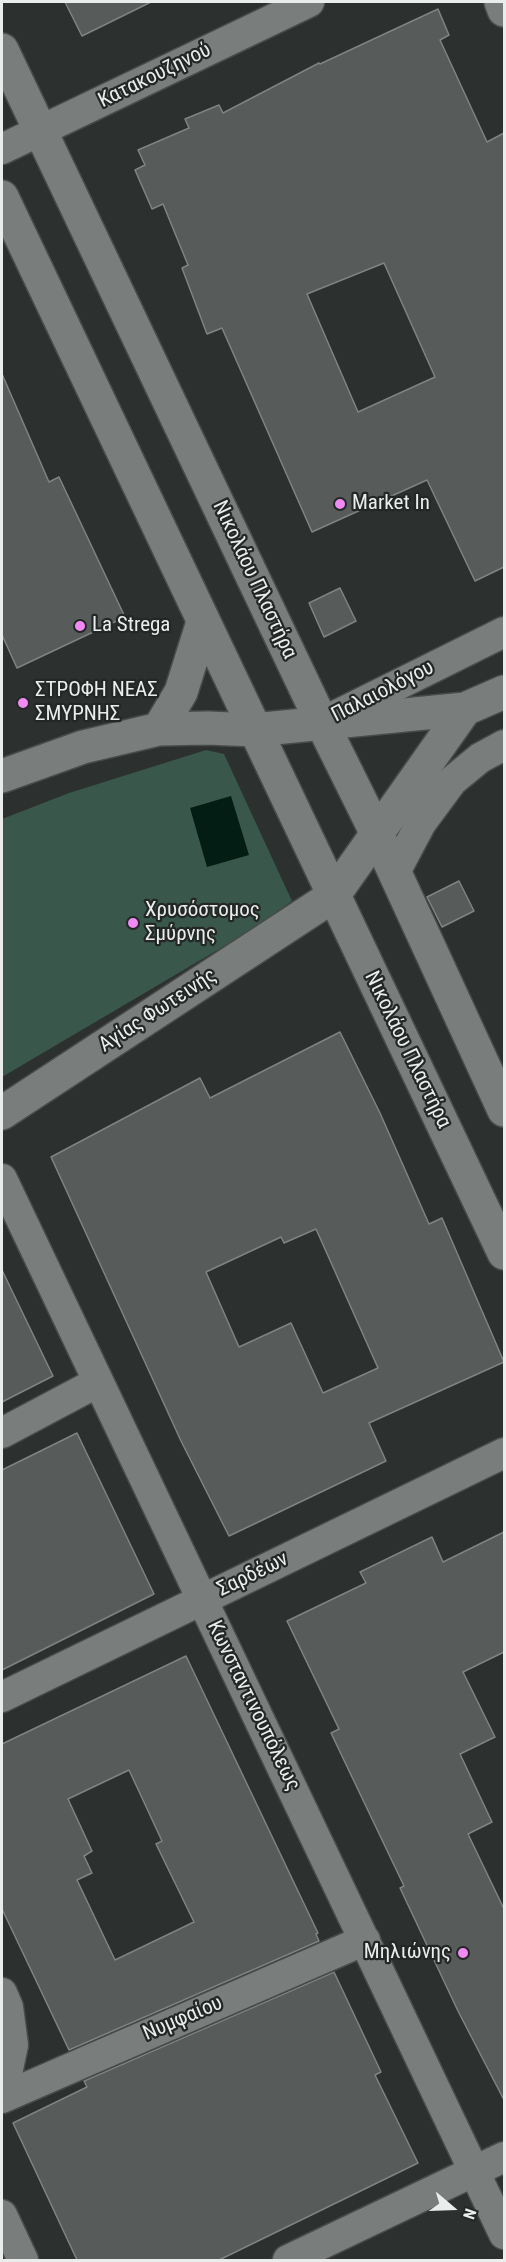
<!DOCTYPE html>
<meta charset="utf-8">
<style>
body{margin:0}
#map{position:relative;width:506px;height:2262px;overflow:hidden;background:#2c302f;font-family:"Roboto Condensed",sans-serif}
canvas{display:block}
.frame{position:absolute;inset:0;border:3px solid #eaedeb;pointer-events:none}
.north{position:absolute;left:422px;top:2178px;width:60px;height:60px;-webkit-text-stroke:4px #232725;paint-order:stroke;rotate:109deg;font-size:16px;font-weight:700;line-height:24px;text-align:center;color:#eaedeb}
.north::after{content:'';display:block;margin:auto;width:21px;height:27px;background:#eaedeb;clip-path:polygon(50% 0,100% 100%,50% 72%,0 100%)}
</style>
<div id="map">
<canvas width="506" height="2262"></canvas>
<div class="frame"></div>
<div class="north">N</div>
</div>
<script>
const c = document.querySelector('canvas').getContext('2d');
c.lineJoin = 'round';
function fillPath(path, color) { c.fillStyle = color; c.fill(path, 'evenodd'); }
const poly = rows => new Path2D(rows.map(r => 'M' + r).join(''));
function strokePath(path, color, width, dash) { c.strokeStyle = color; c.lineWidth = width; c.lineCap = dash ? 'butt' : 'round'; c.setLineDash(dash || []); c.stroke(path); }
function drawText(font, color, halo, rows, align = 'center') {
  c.font = font + ' "Roboto Condensed",sans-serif'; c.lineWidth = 4.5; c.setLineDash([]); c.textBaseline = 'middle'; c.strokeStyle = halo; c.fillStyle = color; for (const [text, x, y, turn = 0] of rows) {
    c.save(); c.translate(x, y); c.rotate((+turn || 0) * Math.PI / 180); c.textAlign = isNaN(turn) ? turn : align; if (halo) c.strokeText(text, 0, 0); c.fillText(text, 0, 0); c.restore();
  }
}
const green = poly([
 [206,750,224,754,292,901,255,928,2,1077,2,819,69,793]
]);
const water = poly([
 [231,796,249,855,207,867,190,808]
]);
const building = poly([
 [65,2,151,2,82,36,65,2],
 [438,9,449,35,440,40,487,142,504,133,504,567,475,581,427,480,312,532,222,328,207,334,182,268,188,265,163,204,152,209,135,170,145,165,138,150,189,128,185,119,219,105,223,113,319,63,320,64,438,9],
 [384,263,435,377,358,412,307,294,384,263],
 [2,374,49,482,59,477,125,617,17,668,2,635,2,374],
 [340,588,356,621,324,637,309,603,340,588],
 [459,881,474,911,442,927,427,897,459,881],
 [340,1032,380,1113,429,1224,442,1218,504,1362,369,1423,386,1461,229,1536,181,1441,51,1157,200,1078,210,1098,340,1032],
 [316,1229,378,1368,323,1393,291,1323,239,1347,206,1272,281,1237,284,1243,316,1229],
 [2,1270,53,1376,2,1402,2,1270],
 [77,1433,154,1594,2,1670,2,1470,77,1433],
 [504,1532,504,1652,463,1672,495,1737,460,1754,492,1822,468,1834,504,1909,504,2100,458,2011,400,1888,404,1886,331,1733,339,1729,287,1621,366,1583,360,1572,432,1537,443,1562,504,1532],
 [186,1656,318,1933,316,1934,319,1941,69,2050,2,1909,2,1744,186,1656],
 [129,1770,162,1841,156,1844,194,1922,115,1960,77,1880,92,1873,84,1856,92,1851,68,1799,129,1770],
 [334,1972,381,2072,375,2075,418,2163,219,2260,77,2260,13,2123,87,2087,84,2081,334,1972]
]);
const street = poly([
 [2,149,309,2],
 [327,720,504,632],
 [394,874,421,823,452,781,480,758,504,745],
 [2,1179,504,2234],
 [2,1433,98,1382],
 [2,1697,504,1453],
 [2,1993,8,2007,13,2045,2,2098],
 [2,2098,365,1940],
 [2,2215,23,2260],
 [288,2260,504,2157]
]);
const secondary = poly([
 [501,2,504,10],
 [2,50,322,723,377,834,504,1110],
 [2,197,504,1253],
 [159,729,181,692,203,622],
 [2,776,83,747,159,729,208,728,254,730,465,709,504,692],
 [2,1113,333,896,465,709]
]);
const markers = [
 [340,504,6,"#f18af4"],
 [80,626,6,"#f18af4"],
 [23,703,6,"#f18af4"],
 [133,923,6,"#f18af4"],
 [463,1953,6,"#f18af4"]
];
const streetNames = [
 ["Κατακουζηνού",155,76,-26],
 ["Νικολάου Πλαστήρα",254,580,65],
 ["Παλαιολόγου",383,692,-27],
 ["Αγίας Φωτεινής",158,1011,-33],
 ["Νικολάου Πλαστήρα",407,1050,64],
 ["Σαρδέων",253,1575,-26],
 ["Κωνσταντινουπόλεως",253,1706,64],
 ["Νυμφαίου",183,2019,-23]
];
const poiNames = [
 ["Market In",352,504],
 ["La Strega",92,626],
 ["ΣΤΡΟΦΗ ΝΕΑΣ",35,691],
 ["ΣΜΥΡΝΗΣ",35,715],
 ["Χρυσόστομος",145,911],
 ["Σμύρνης",145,935],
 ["Μηλιώνης",451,1953,"right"]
];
fillPath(green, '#39574b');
fillPath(water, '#031d15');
fillPath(building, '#575b59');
strokePath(building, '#7f8482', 1.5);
strokePath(street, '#484b4a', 33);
strokePath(secondary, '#484b4a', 36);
strokePath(street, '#797e7c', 30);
strokePath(secondary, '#797e7c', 33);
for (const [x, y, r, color] of markers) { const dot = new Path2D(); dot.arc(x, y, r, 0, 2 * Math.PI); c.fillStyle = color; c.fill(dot); strokePath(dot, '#232725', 2); }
drawText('21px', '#eaedeb', '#232725', streetNames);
drawText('21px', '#eaedeb', '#232725', poiNames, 'left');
</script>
